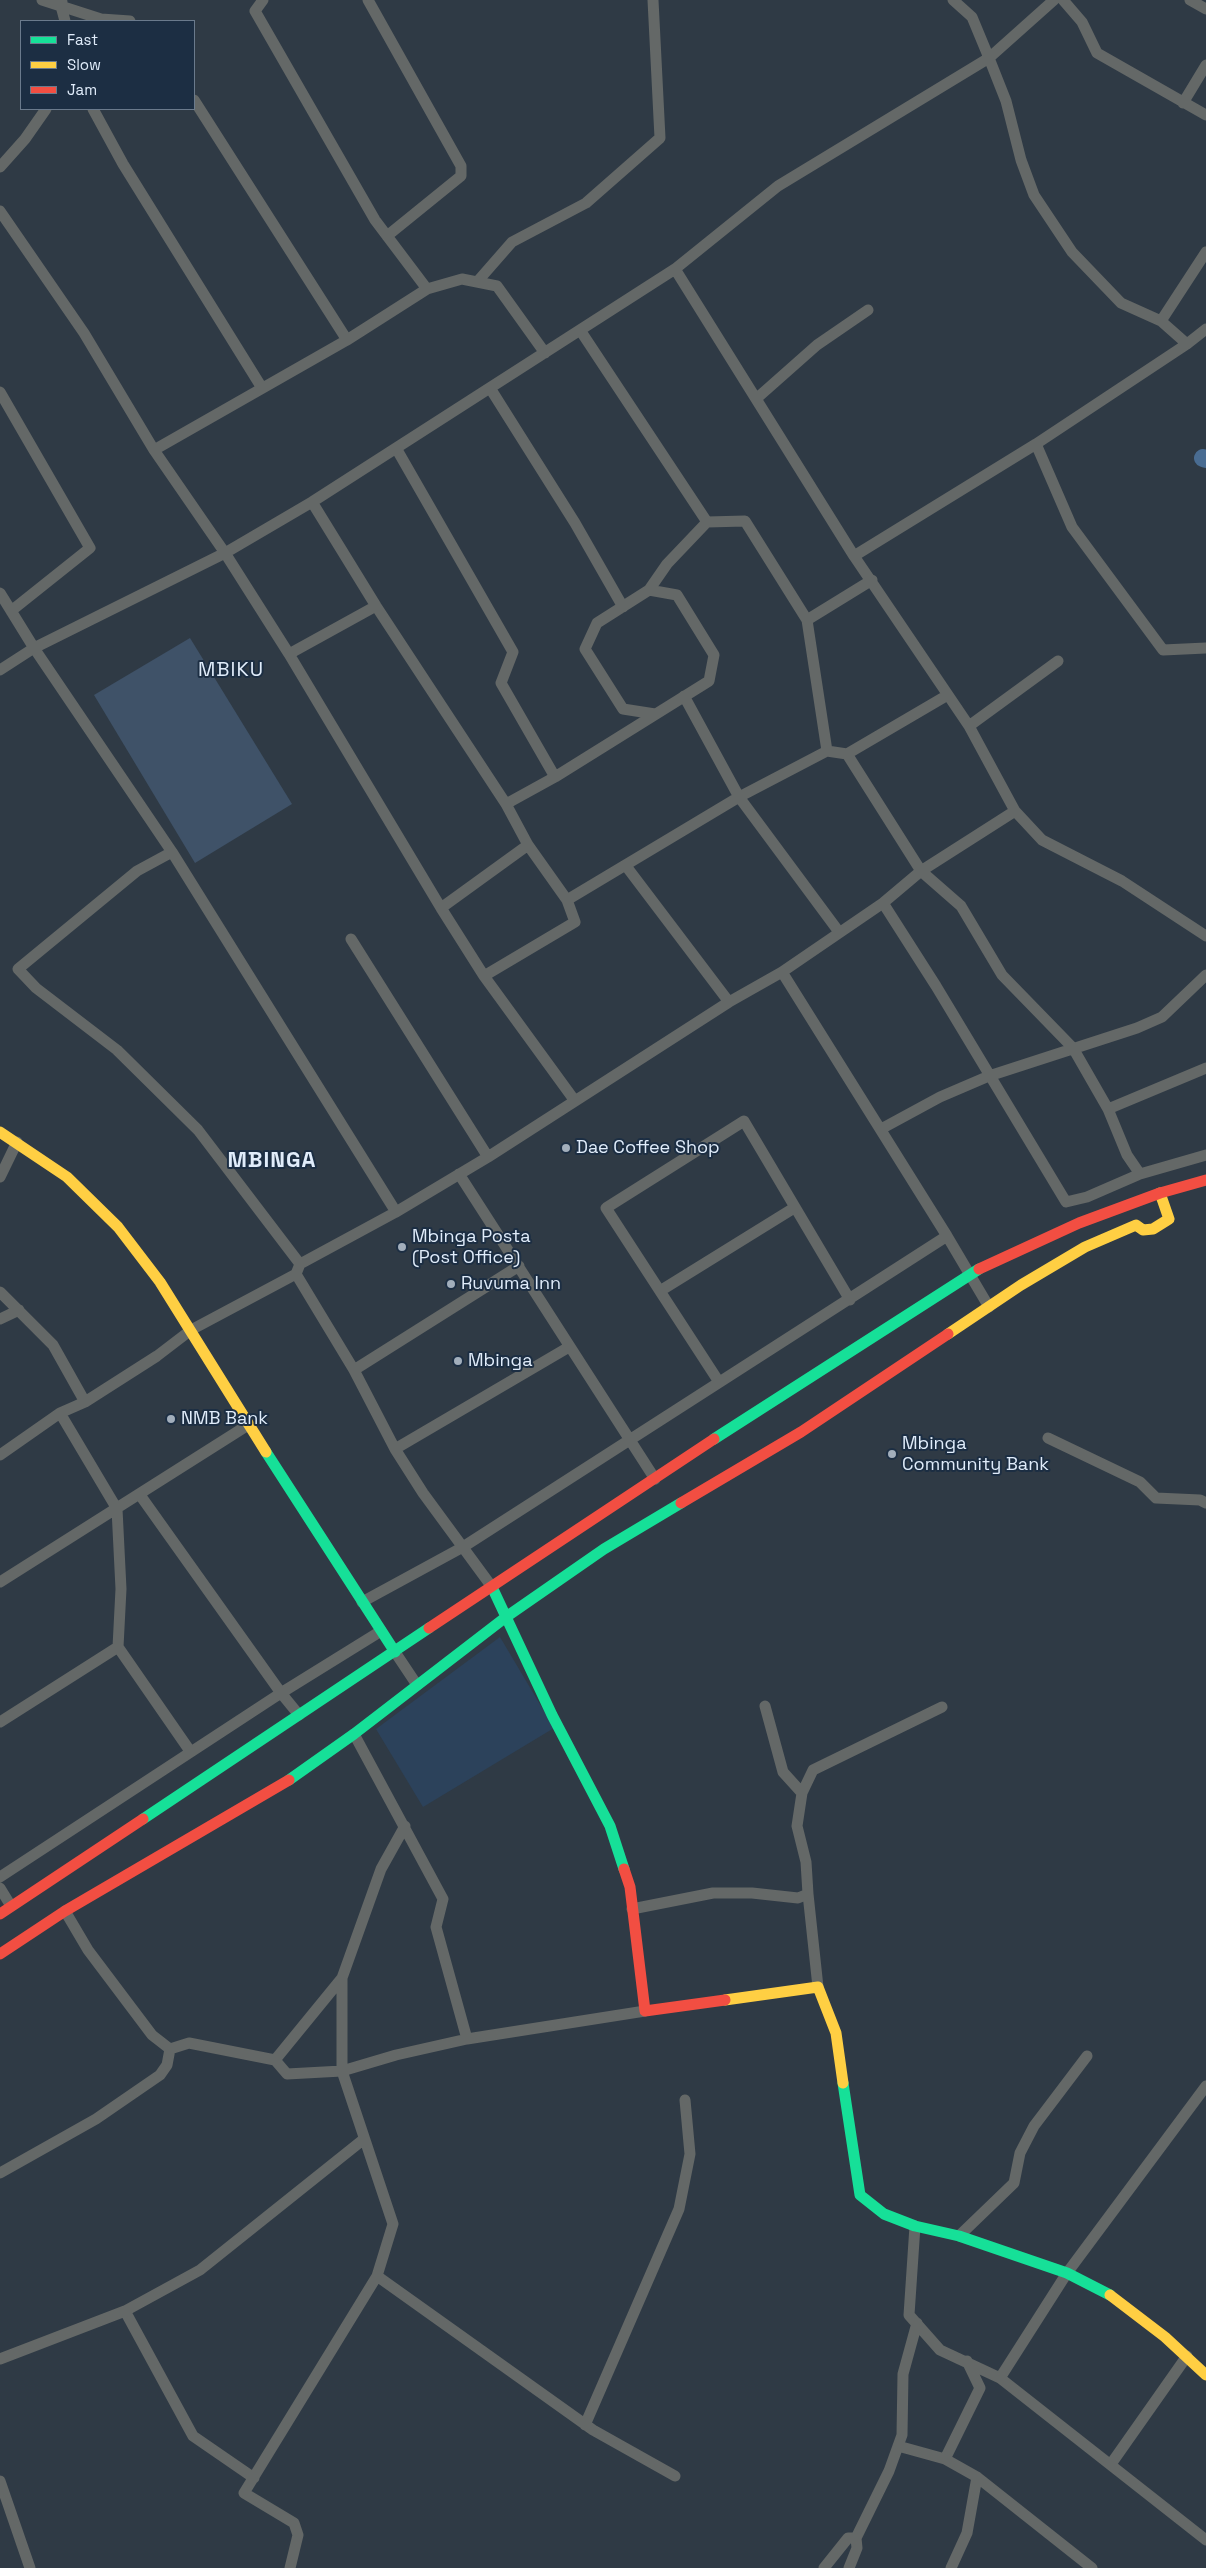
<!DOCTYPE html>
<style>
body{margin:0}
#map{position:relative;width:1206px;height:2568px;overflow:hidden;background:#2f3a45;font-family:"Space Grotesk",sans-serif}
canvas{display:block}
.legend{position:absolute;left:20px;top:20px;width:175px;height:90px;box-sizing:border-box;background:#1c2e43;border:1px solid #6a7a8c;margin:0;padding:6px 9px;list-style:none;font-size:15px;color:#e0ecfa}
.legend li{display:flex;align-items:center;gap:10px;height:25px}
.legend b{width:25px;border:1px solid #6a7a8c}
</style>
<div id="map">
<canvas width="1206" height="2568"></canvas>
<ul class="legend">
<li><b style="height:6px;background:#16e098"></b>Fast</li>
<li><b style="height:6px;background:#ffcf43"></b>Slow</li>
<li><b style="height:6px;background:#f24e42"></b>Jam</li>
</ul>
</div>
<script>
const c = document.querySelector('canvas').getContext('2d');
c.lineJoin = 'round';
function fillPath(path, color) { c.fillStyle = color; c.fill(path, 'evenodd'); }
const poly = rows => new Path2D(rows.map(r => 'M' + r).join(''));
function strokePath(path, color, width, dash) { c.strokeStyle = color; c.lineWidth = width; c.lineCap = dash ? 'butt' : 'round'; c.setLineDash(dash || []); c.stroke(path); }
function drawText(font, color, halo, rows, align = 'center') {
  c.font = font + ' "Space Grotesk",sans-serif'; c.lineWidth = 4; c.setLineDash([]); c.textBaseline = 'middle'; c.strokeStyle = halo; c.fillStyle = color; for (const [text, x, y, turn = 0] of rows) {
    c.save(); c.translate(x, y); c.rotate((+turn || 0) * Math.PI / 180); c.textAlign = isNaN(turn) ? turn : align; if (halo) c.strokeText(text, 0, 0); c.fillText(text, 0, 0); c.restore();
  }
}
const built = poly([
 [500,1637,554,1728,423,1807,376,1729]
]);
const green = poly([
 [190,638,292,804,195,863,94,695]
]);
const river = poly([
 [1203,458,1206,459]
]);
const street = poly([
 [42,0,101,19,130,21],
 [263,0,255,11,375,220,427,289],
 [368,0,461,166,461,176,387,236],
 [953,0,972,17,989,58,1006,101,1021,160,1034,195,1072,252,1121,303,1161,321,1187,344],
 [1063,0,1082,22,1097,53,1206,115],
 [1190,0,1206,9],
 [62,2,61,6,65,21],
 [194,100,347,340],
 [1183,103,1206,65],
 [93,109,123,164,262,388],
 [0,167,25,139,46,109],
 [0,211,84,333,154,450,225,553,289,654,441,908,484,976,575,1101],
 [675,269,854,556,969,726,1015,811,1042,840,1122,881,1206,936],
 [477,282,512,242,586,203,660,138,653,0],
 [1161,321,1206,252],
 [580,330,707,522,667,564,649,590],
 [490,388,575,523,623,607],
 [0,392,90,548,11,611],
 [756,399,817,345,868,310],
 [1036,444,1072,527,1163,650,1206,648],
 [396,448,513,652,501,683,555,777],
 [154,450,347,340,427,289,462,279,497,286,545,353],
 [312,502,376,606,506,804,528,845,567,900],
 [707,522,745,521,807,620,827,751],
 [854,556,1036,444,1187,344,1206,329],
 [0,593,34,648,172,852,396,1212],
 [807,620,872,580],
 [289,654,376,606],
 [0,670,34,648,225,553,312,502,675,269,778,186,989,58,1054,0],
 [684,696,739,797,839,932],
 [969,726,1058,661],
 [847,754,921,871,961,906,1002,975,1073,1048,1108,1109,1127,1155,1140,1174],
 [506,804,555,777,709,681,714,655,677,595,649,590,597,623,585,649,623,709,655,714],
 [172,852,137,871,18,969,36,988,117,1050,198,1130,300,1264],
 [626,866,729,1002],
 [883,903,936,986,1066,1202,1087,1197,1140,1174,1206,1155],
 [441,908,528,845],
 [351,939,488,1157],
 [782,972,947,1236,989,1307],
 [484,976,575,922,567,900,739,797,827,751,847,754,946,696],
 [1108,1109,1206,1068],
 [881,1129,940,1097,989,1076,1137,1028,1162,1017,1206,975],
 [459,1174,655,1479],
 [0,1177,17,1142],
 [296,1274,354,1370,395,1449,423,1493,492,1587],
 [660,1291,794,1208],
 [0,1292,53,1345,85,1402],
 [0,1319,19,1310],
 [354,1370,519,1266],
 [719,1382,606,1208,744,1121,850,1300],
 [60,1413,117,1509,121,1589,118,1647],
 [1048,1438,1140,1482,1156,1498,1200,1500,1206,1503],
 [395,1449,569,1347],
 [0,1455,60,1413,85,1402,157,1356,191,1330,296,1274,300,1264,396,1212,488,1157,729,1002,782,972,883,903,921,871,1015,811],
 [140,1495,281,1693,299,1715],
 [0,1582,248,1425],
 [362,1602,463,1547,947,1236],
 [395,1652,417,1685],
 [765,1706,783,1772,802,1793],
 [0,1722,118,1647,190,1751],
 [354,1734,443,1899,436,1927,467,2039],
 [0,1877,281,1693,381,1631],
 [0,1888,11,1906],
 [808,1894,818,1987],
 [632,1909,713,1893,752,1893,798,1898,808,1894,806,1862,797,1826,802,1793,813,1770,942,1707],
 [65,1911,88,1950,152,2035,170,2049,189,2043,275,2060,287,2074,342,2071,396,2055,467,2039,645,2011],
 [275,2060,342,1978,381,1869,405,1826],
 [0,2173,96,2119,160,2075,167,2065,170,2049],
 [915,2226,909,2315,940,2350,1000,2378,1206,2540],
 [959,2236,1014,2183,1020,2153,1034,2126,1087,2056],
 [377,2276,593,2430,675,2476],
 [125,2311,200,2270,364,2139],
 [0,2359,125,2311,193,2436,254,2478],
 [1000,2378,1067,2273,1206,2086],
 [585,2425,679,2209,690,2154,685,2100],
 [898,2446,945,2459,977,2477,1092,2568],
 [945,2459,980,2388,967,2361],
 [1111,2464,1187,2356],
 [0,2481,30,2568],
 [290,2568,298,2535,294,2523,244,2493,377,2276,393,2224,342,2071,342,1978],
 [824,2568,848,2538,856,2538],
 [849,2568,857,2548,856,2538,889,2471,902,2435,903,2374,917,2323],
 [951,2568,967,2533,977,2477]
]);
const fast = poly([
 [714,1439,979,1269],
 [266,1452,395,1652],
 [492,1587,552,1715,610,1826,624,1869],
 [289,1780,354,1734,506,1617,604,1549,681,1503],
 [143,1819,429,1628],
 [843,2083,860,2195,884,2214,915,2226,959,2236,1067,2273,1110,2295]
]);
const slow = poly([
 [0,1132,67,1177,118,1227,160,1282,266,1452],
 [948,1334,1021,1285,1085,1247,1136,1225,1143,1230,1153,1229,1169,1219,1160,1193],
 [725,2000,818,1987,836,2033,843,2083],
 [1110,2295,1165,2337,1206,2375]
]);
const jam = poly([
 [979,1269,1079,1223,1160,1193,1206,1180],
 [681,1503,801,1432,948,1334],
 [429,1628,714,1439],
 [624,1869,630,1887,645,2011,725,2000],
 [0,1914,143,1819],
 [0,1954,65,1911,289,1780]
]);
const markers = [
 [566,1148,5,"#a2aebb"],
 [402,1247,5,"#a2aebb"],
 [451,1284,5,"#a2aebb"],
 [458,1361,5,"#a2aebb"],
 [171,1419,5,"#a2aebb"],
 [892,1454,5,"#a2aebb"]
];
const poiNames = [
 ["Dae Coffee Shop",576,1148],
 ["Mbinga Posta",412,1237],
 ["(Post Office)",412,1258],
 ["Ruvuma Inn",461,1284],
 ["Mbinga",468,1361],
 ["NMB Bank",181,1419],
 ["Mbinga",902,1444],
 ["Community Bank",902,1465]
];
const quarterNames = [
 ["MBIKU",231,671]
];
const districtNames = [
 ["MBINGA",272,1161]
];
fillPath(built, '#2c425b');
fillPath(green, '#3f5268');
strokePath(river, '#496c92', 18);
strokePath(street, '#646867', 11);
strokePath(fast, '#16e098', 11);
strokePath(slow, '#ffcf43', 11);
strokePath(jam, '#f24e42', 11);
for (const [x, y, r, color] of markers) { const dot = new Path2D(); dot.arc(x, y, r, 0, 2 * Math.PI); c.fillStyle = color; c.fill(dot); strokePath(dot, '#1c2e43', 2); }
drawText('18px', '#e0ecfa', '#1c2e43', poiNames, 'left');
c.letterSpacing = '1px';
drawText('20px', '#e0ecfa', '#1c2e43', quarterNames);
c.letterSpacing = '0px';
c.letterSpacing = '1px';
drawText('bold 22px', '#e0ecfa', '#1c2e43', districtNames);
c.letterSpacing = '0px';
</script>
